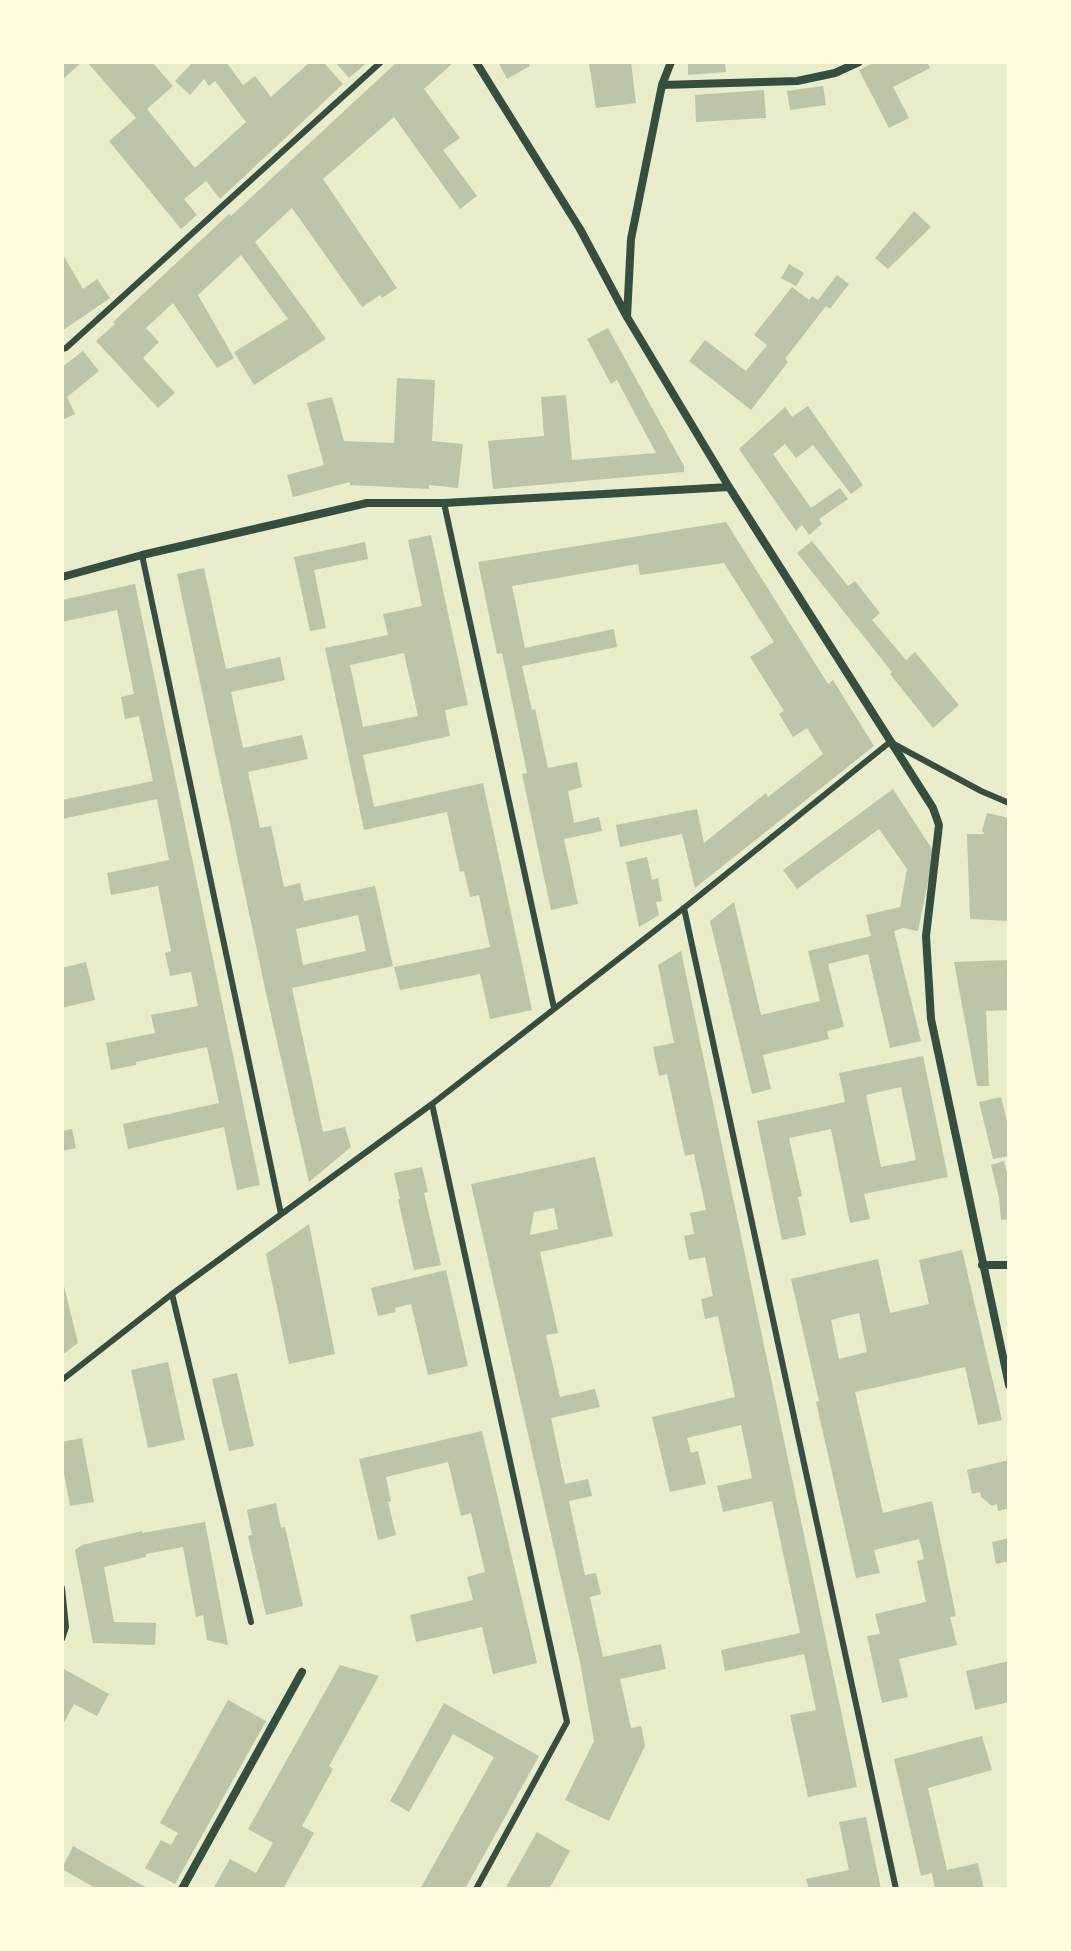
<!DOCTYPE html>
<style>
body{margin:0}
#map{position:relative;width:1071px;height:1951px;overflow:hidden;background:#e9edc9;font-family:Commissioner,sans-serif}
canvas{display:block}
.frame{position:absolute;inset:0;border:64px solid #fefae0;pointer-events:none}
</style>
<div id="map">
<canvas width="1071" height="1951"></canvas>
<div class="frame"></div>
</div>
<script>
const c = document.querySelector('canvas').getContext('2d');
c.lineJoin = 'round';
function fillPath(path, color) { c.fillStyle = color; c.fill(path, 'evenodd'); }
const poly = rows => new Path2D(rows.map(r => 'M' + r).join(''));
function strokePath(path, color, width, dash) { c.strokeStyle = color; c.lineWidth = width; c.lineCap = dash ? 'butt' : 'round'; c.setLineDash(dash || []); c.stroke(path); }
const building = poly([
 [62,62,82,62,62,80],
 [87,62,152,62,173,86,147,109,195,168,246,122,215,81,209,86,204,79,190,95,175,81,193,62,226,62,243,85,255,76,271,97,310,62,323,62,343,84,220,199,206,181,184,199,197,215,181,229,109,141,136,118],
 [335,62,368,62,349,78],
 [397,62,454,62,424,89,460,138,443,150,477,196,460,209,394,117,323,179,397,288,382,298,380,295,362,307,292,208,255,242,326,339,254,385,234,352,288,319,241,255,198,295,234,358,217,368,173,303,146,328,159,342,143,358,175,393,158,408,96,341,115,324,113,322,229,214,231,216],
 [498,62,528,62,530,66,507,79],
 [599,62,631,62,636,103,596,108,589,63],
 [688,62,725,62,726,72,688,75],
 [875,62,927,62,930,68,893,87,909,118,889,128,859,70],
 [823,86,826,105,790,110,787,91],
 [764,90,766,118,696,122,695,95],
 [914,211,931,227,888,269,875,258],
 [62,253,83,289,97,279,110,298,62,331],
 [789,264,804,273,796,286,781,278],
 [837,275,849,284,830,309,826,306,785,359,788,362,751,410,689,361,705,340,746,371,767,345,754,335,792,287,809,300,812,296,818,300],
 [608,328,684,466,684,472,493,489,488,441,544,436,541,397,566,395,572,460,656,453,617,380,611,384,587,339],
 [83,351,99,371,67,397,75,414,62,420,62,367],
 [397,378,435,380,432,441,463,444,458,488,429,485,429,489,350,485,350,482,293,497,287,475,324,465,307,403,332,397,344,441,394,443],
 [808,406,863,485,851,494,813,445,796,458,785,444,773,454,811,508,840,488,848,499,819,519,822,524,809,535,802,525,796,531,739,449,785,407,792,417],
 [726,522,828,684,833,680,874,746,695,888,682,834,620,847,616,825,697,809,704,843,766,793,768,797,823,754,807,728,793,737,779,714,784,711,750,657,774,642,724,563,640,575,638,564,512,586,525,648,614,629,617,647,522,666,532,710,535,709,548,768,577,762,582,787,568,791,574,823,599,817,602,831,564,839,578,904,551,910,522,774,527,773,502,653,497,654,478,562],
 [431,535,468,705,445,710,450,736,363,755,374,807,483,783,532,1010,490,1019,480,974,400,990,394,967,490,947,479,895,470,897,464,871,460,872,447,812,364,830,325,648,388,635,383,614,422,606,408,540],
 [404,653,418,716,363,727,350,665],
 [812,541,848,586,855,581,880,613,872,620,906,660,915,652,959,705,933,728,890,674,892,672,797,553],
 [365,542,368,559,314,570,326,628,310,631,294,557],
 [204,568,226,669,280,657,285,680,231,692,243,748,302,735,308,759,248,772,260,828,271,826,284,887,300,883,304,901,375,886,393,966,292,988,323,1132,345,1127,351,1147,309,1182,266,993,177,574],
 [358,915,366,951,303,965,296,929],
 [135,584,260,1185,237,1190,224,1127,128,1149,123,1124,219,1103,207,1047,136,1062,136,1065,111,1070,106,1043,155,1033,151,1015,198,1006,191,972,170,976,165,953,171,951,158,886,111,895,107,873,169,860,157,799,62,819,62,800,153,781,139,716,125,719,121,697,134,694,117,610,62,622,62,600],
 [893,789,934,852,918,931,903,928,894,931,921,1041,890,1048,868,954,828,964,844,1027,827,1031,829,1039,763,1055,771,1089,752,1094,710,921,734,902,761,1015,820,1001,808,951,871,936,866,915,900,907,907,869,879,829,797,889,783,870],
 [987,813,1009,818,1009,921,970,919,967,834,985,834,982,831],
 [647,857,652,880,658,878,662,901,656,902,659,915,639,927,626,862],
 [681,951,857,1787,808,1797,790,1715,816,1710,804,1654,725,1671,721,1650,800,1633,772,1501,723,1512,717,1486,752,1478,741,1425,687,1438,691,1453,698,1451,706,1484,670,1492,652,1417,735,1397,718,1316,705,1319,701,1299,713,1296,705,1257,689,1260,684,1236,694,1234,690,1213,706,1210,694,1154,685,1156,667,1074,659,1076,653,1047,674,1043,658,965],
 [1009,960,1009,1010,986,1011,989,1086,977,1086,954,962],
 [86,962,95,1000,62,1008,62,968],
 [923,1056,948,1177,864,1194,870,1219,850,1223,831,1129,789,1138,802,1196,798,1197,806,1235,782,1240,757,1121,845,1102,839,1073],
 [901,1087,916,1160,881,1167,866,1095],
 [1001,1097,1009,1130,1009,1156,993,1159,979,1102],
 [72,1129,76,1148,62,1151,62,1131],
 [595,1157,613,1236,540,1252,558,1333,546,1335,560,1397,595,1389,600,1407,551,1418,565,1484,588,1479,592,1496,569,1501,585,1575,596,1573,601,1594,590,1597,603,1657,661,1644,666,1669,620,1679,631,1728,641,1726,645,1746,609,1821,565,1800,594,1741,580,1662,471,1184],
 [554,1208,558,1229,530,1235,534,1212],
 [1004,1161,1009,1181,1009,1219,1001,1220,999,1197,991,1165],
 [422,1167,428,1192,424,1193,441,1265,414,1270,398,1199,400,1199,394,1173],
 [309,1224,335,1354,289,1364,266,1254],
 [962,1250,1002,1420,978,1425,965,1367,855,1392,883,1513,932,1501,956,1616,950,1617,957,1645,899,1659,908,1697,882,1703,867,1636,880,1634,875,1614,926,1602,917,1561,924,1559,919,1539,874,1550,880,1573,856,1578,816,1402,819,1401,791,1279,878,1259,890,1313,929,1304,919,1260],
 [859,1313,867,1352,839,1359,831,1320],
 [446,1270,468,1366,428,1375,411,1304,395,1308,396,1312,378,1316,371,1288],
 [62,1278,78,1343,62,1355],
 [168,1362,185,1440,148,1448,131,1370],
 [237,1373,254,1446,229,1451,212,1379],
 [482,1431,537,1663,493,1674,482,1627,416,1642,410,1615,473,1600,467,1577,485,1572,471,1513,461,1516,448,1462,386,1477,391,1501,388,1502,396,1535,378,1540,359,1459],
 [82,1438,94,1502,70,1506,62,1463,62,1442],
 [1009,1460,1009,1508,998,1511,997,1504,992,1506,981,1497,980,1492,972,1494,967,1470],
 [276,1503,281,1528,285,1527,303,1606,266,1615,248,1536,252,1535,247,1510],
 [205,1522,228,1645,207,1640,203,1615,196,1617,183,1547,146,1554,146,1557,104,1567,114,1622,156,1623,155,1645,93,1643,75,1550,82,1545,142,1531,142,1533],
 [1009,1538,1009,1561,996,1564,992,1542],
 [1009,1661,1009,1702,975,1710,966,1671],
 [340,1665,379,1676,329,1766,333,1769,302,1826,314,1833,283,1889,213,1889,230,1859,256,1873,273,1843,248,1829],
 [62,1668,109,1694,97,1716,74,1704,62,1726],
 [228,1700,266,1721,175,1884,145,1868,161,1840,171,1845,178,1833,160,1823],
 [444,1703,539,1756,465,1889,420,1889,494,1757,453,1734,409,1812,390,1801],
 [982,1736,992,1770,928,1788,947,1870,978,1863,984,1889,935,1889,932,1873,921,1876,894,1759],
 [866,1817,881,1889,809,1889,806,1879,849,1870,839,1822],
 [537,1832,570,1851,549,1889,505,1889],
 [73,1846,149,1889,97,1889,62,1869]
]);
const service = poly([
 [62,349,66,348,381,62],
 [444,503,554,1008],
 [142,555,281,1214],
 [684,908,896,1889],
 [432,1104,567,1722,476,1889],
 [172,1294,251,1622],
 [62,1380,172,1294,432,1104,684,908,890,742,981,791,1009,803],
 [62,1588,66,1627,62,1639]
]);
const minor = poly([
 [476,62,580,229,627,317,729,487,933,808,939,825,926,936,931,1019,1009,1385],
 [662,85,797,81,835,73,859,62],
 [627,317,631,239,662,85,671,62],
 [62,577,142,555,367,503,444,503,729,487],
 [982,1265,1009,1265],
 [182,1889,302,1672]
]);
fillPath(building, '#bcc5a7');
strokePath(service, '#344e41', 6);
strokePath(minor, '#344e41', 8);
</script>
